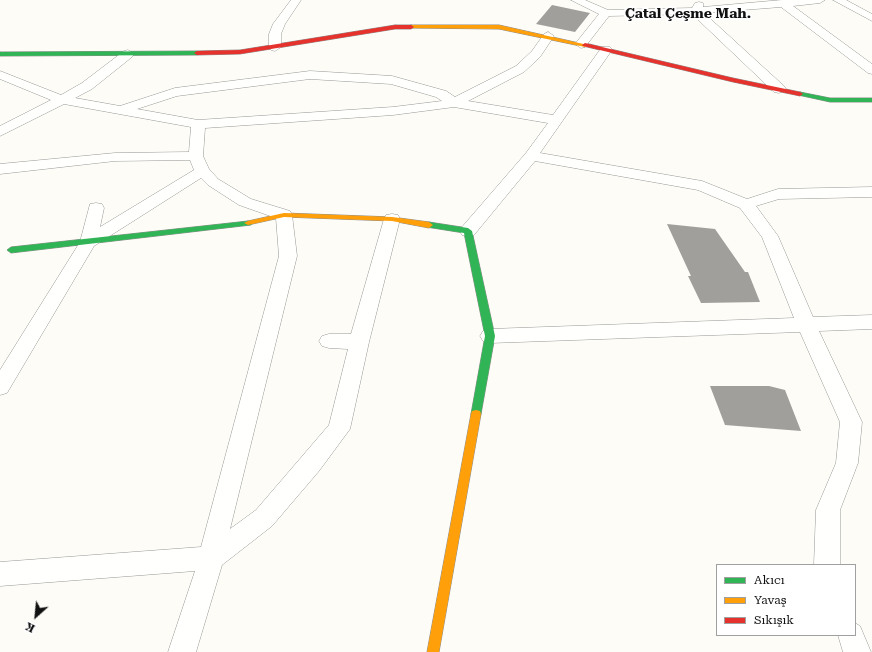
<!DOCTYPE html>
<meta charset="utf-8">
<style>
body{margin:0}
#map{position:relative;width:872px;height:652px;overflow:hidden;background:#fdfcf7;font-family:"Roboto Serif",serif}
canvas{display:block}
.legend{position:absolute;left:716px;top:564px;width:140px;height:72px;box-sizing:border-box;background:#fff;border:1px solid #a0a0a0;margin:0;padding:5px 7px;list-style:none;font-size:12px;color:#111}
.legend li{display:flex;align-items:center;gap:8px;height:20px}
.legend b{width:20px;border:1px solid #a0a0a0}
.north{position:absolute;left:16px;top:596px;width:40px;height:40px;-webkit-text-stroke:3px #fff;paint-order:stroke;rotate:207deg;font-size:11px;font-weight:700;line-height:16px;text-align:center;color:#111}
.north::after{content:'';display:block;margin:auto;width:14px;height:18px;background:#111;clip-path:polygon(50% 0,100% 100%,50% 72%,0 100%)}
</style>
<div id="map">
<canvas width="872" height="652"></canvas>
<ul class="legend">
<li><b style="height:5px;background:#30b455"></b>Akıcı</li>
<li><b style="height:5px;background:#ff9f0a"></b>Yavaş</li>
<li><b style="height:5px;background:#e5322d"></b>Sıkışık</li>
</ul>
<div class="north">K</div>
</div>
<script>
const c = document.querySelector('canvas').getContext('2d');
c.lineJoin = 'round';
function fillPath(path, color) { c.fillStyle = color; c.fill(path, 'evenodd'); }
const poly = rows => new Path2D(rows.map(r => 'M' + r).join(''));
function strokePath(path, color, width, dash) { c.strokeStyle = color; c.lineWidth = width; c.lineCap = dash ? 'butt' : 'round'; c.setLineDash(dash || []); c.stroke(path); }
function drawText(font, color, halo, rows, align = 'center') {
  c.font = font + ' "Roboto Serif",serif'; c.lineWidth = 4; c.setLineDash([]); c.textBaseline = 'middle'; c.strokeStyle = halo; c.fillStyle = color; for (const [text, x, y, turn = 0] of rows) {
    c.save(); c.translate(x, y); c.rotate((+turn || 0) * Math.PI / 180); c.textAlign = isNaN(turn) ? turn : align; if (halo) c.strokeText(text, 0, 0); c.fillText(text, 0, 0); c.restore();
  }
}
const building = poly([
 [552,5,590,13,575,32,536,24],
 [667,224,715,229,745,272,748,272,760,302,701,303,688,276,691,276],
 [710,386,769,386,785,390,801,431,725,425]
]);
const street = poly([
 [291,0,301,0,285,24,281,34,281,47,275,51,271,50,269,47,269,34,273,24,291,0],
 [571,0,585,0,608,10,692,8,695,3,699,2,703,3,703,7,782,0,825,0,820,3,793,6,872,64,872,74,868,73,781,7,704,13,784,86,786,89,779,93,774,92,692,14,609,16,585,47,581,48,575,44,599,14,571,0],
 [833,0,846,0,872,14,872,21,833,0],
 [548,32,554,36,540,57,524,72,468,101,553,115,602,47,610,47,612,50,540,153,702,181,747,199,778,189,872,187,872,197,779,199,756,206,778,236,813,317,872,315,872,329,819,331,862,422,858,463,840,510,840,565,814,565,816,510,836,463,840,422,800,332,490,343,483,341,480,336,483,331,490,329,794,318,762,237,740,208,698,190,535,161,474,235,468,236,462,235,460,231,462,227,526,153,548,123,454,107,393,115,205,128,203,156,209,169,218,179,251,199,290,211,292,215,297,256,230,529,256,510,329,425,348,349,329,348,322,346,319,341,322,336,329,334,351,334,384,219,386,215,392,214,398,215,400,219,369,342,350,429,319,471,272,526,222,565,196,652,168,652,195,571,0,586,0,562,201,547,279,256,276,218,239,205,208,185,201,178,94,246,7,393,0,395,0,370,80,242,90,204,96,203,102,204,104,208,100,227,194,170,190,160,115,161,0,174,0,164,115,153,189,152,191,127,64,104,0,136,0,126,51,100,0,79,0,71,61,95,82,83,124,51,128,50,134,54,132,57,92,89,75,98,120,106,175,88,310,71,392,76,446,91,455,97,516,66,532,51,544,34,548,32],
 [310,79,391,84,436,97,442,101,393,107,198,120,137,109,177,96,310,79],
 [855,623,860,626,871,652,843,652,838,635,855,635,855,623]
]);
const fast = poly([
 [0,52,197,51,200,53,197,55,0,56,0,52],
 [800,92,830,98,872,98,872,102,830,102,798,95,797,94,800,92],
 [248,221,252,223,251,225,11,253,7,250,11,247,248,221],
 [429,222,468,228,472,231,495,336,481,414,480,417,476,418,472,417,471,414,485,336,464,233,426,227,425,225,429,222]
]);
const slow = poly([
 [411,25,499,25,588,45,585,47,499,29,409,28,408,27,411,25],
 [284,213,392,217,429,222,433,225,429,228,392,221,284,217,248,225,244,223,248,221,284,213],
 [476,410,480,411,481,414,439,652,427,652,471,414,472,411,476,410]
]);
const jam = poly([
 [395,25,411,25,414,27,411,29,395,29,240,54,197,55,194,53,197,51,240,50,395,25],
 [585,43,733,78,800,92,803,94,800,96,733,82,583,46,582,45,585,43]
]);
const farDistrictnames = [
 ["Çatal Çeşme Mah.",688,14]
];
fillPath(building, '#a19f9c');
strokePath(street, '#979795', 1);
strokePath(fast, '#8e8d8b', 1);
strokePath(slow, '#8e8d8b', 1);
strokePath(jam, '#8e8d8b', 1);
fillPath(street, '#fffffe');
fillPath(fast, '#30b455');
fillPath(slow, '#ff9f0a');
fillPath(jam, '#e5322d');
drawText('bold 14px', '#111', '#fff', farDistrictnames);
</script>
